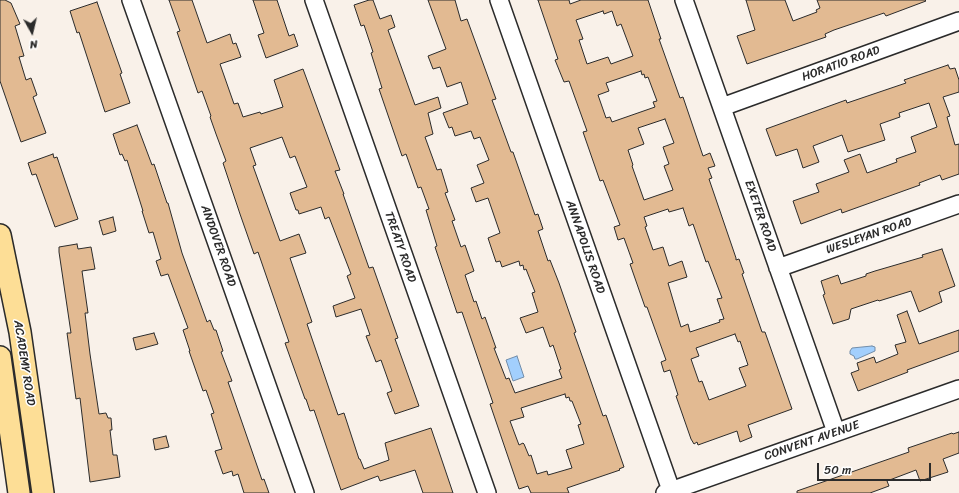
<!DOCTYPE html>
<style>
body{margin:0}
#map{position:relative;width:959px;height:493px;overflow:hidden;background:#f9f1e9;font-family:Sriracha,sans-serif}
canvas{display:block}
.north{position:absolute;left:12px;top:12px;width:40px;height:40px;-webkit-text-stroke:3px #fff;paint-order:stroke;rotate:172deg;font-size:11px;font-weight:700;line-height:16px;text-align:center;color:#2b2b2b}
.north::after{content:'';display:block;margin:auto;width:14px;height:18px;background:#2b2b2b;clip-path:polygon(50% 0,100% 100%,50% 72%,0 100%)}
.scale{position:absolute;left:817px;top:463px;width:114px;height:18px;box-sizing:border-box;border:2px solid #2b2b2b;border-top:0;padding-left:5px;font-size:12px;line-height:14px;white-space:nowrap;color:#2b2b2b;-webkit-text-stroke:3px #fff;paint-order:stroke}
</style>
<div id="map">
<canvas width="959" height="493"></canvas>
<div class="north">N</div>
<div class="scale">50 m</div>
</div>
<script>
const c = document.querySelector('canvas').getContext('2d');
c.lineJoin = 'round';
function fillPath(path, color) { c.fillStyle = color; c.fill(path, 'evenodd'); }
const poly = rows => new Path2D(rows.map(r => 'M' + r).join(''));
function strokePath(path, color, width, dash) { c.strokeStyle = color; c.lineWidth = width; c.lineCap = dash ? 'butt' : 'round'; c.setLineDash(dash || []); c.stroke(path); }
function drawText(font, color, halo, rows, align = 'center') {
  c.font = font + ' Sriracha,sans-serif'; c.lineWidth = 3; c.setLineDash([]); c.textBaseline = 'middle'; c.strokeStyle = halo; c.fillStyle = color; for (const [text, x, y, turn = 0] of rows) {
    c.save(); c.translate(x, y); c.rotate((+turn || 0) * Math.PI / 180); c.textAlign = isNaN(turn) ? turn : align; if (halo) c.strokeText(text, 0, 0); c.fillText(text, 0, 0); c.restore();
  }
}
const water = poly([
 [872,346,875,347,875,351,857,359,855,359,854,356,850,354,850,351,852,348,872,346],
 [517,356,524,377,513,381,506,360,517,356]
]);
const building = poly([
 [0,0,5,0,11,3,20,24,15,26,24,56,19,57,26,80,31,78,37,95,33,97,46,133,21,142,0,81,0,0],
 [169,0,192,0,207,43,230,34,233,44,236,43,241,57,220,64,234,104,238,103,243,117,260,112,261,114,283,107,274,80,303,69,340,170,335,171,344,194,343,194,369,268,373,267,398,338,395,339,419,406,395,414,387,393,392,391,381,360,376,362,366,336,370,335,361,309,336,317,333,306,355,298,347,276,351,274,329,217,325,219,321,207,299,214,298,210,296,210,290,193,307,187,295,156,290,158,282,137,250,148,256,165,253,166,280,241,299,234,306,253,290,258,312,322,307,324,338,415,344,413,359,459,360,459,364,469,389,460,385,443,431,428,453,493,423,493,415,470,380,481,378,476,341,490,314,410,310,411,306,399,305,399,285,343,289,342,278,310,258,252,254,254,240,214,223,163,226,161,216,134,210,117,211,116,202,91,198,93,177,32,180,31,169,0],
 [253,0,277,0,289,36,294,34,298,46,266,58,258,35,264,33,253,0],
 [369,0,373,0,380,19,391,15,395,27,388,30,415,105,438,97,441,108,428,113,433,134,425,137,437,170,441,169,448,192,445,193,455,220,452,221,461,247,465,245,474,271,465,275,474,302,476,301,482,319,485,317,496,348,494,348,506,379,509,378,515,393,562,378,559,370,561,369,553,345,550,347,543,327,526,333,520,318,538,312,532,293,535,292,526,269,524,270,523,265,520,266,519,261,502,267,500,261,496,262,488,238,500,233,488,198,476,202,471,188,484,183,477,165,489,160,480,137,474,139,471,131,455,136,452,127,449,128,443,113,468,104,461,82,447,87,440,67,433,69,428,56,446,49,428,0,455,0,461,21,467,19,496,99,492,100,511,152,513,152,535,215,538,214,543,229,538,231,548,261,550,260,559,283,576,332,574,333,587,370,603,416,606,415,624,467,619,469,620,470,567,488,569,493,531,493,528,486,519,489,490,404,493,403,462,312,457,313,435,247,437,246,426,210,429,209,421,187,418,188,406,154,402,156,379,89,382,88,371,53,373,52,364,25,361,26,354,5,369,0],
 [565,394,566,398,569,397,570,401,572,401,581,424,578,425,584,444,566,450,572,468,548,475,547,471,537,474,531,455,529,456,524,444,523,443,519,445,510,421,524,417,521,408,565,394],
 [538,0,569,0,570,4,581,0,648,0,661,39,659,39,680,98,683,97,703,156,710,153,715,166,708,168,712,178,709,179,736,258,736,260,739,259,744,273,742,274,762,332,765,332,792,409,748,425,752,437,740,442,737,431,698,445,697,442,694,444,691,439,676,396,678,395,670,370,664,372,661,362,666,360,647,307,645,307,630,264,633,263,624,238,618,240,614,227,620,225,603,180,600,181,583,132,587,131,569,81,564,82,555,60,558,59,538,0],
 [603,11,604,14,612,11,617,26,621,24,633,56,611,64,608,57,587,64,579,40,583,39,576,20,603,11],
 [641,71,642,75,644,74,645,78,648,77,657,101,653,102,655,107,612,122,610,117,606,118,598,95,609,91,606,83,641,71],
 [665,119,674,143,663,147,669,164,664,166,673,190,644,200,632,166,633,165,628,150,644,144,638,128,665,119],
 [683,208,689,226,693,224,706,262,708,261,722,298,717,299,724,319,719,320,720,322,690,332,688,324,681,327,668,283,687,277,682,261,669,266,663,247,653,250,645,227,647,226,644,217,668,209,669,212,683,208],
 [735,334,738,342,740,341,748,365,739,368,746,386,709,400,702,381,699,382,691,359,699,356,696,348,735,334],
 [746,0,785,0,793,21,817,12,816,10,820,8,817,0,925,0,926,1,886,16,884,13,834,30,825,34,826,37,747,64,737,36,755,30,746,0],
 [97,2,122,73,120,74,130,103,105,112,79,32,77,33,70,11,97,2],
 [948,65,950,69,955,68,959,80,959,92,943,97,950,116,947,117,955,145,959,144,959,174,942,180,940,175,919,183,920,185,842,213,841,209,801,224,793,201,819,192,816,184,849,172,844,160,860,154,867,173,897,162,896,159,916,152,911,137,937,127,929,103,899,113,900,117,880,124,885,140,848,152,842,135,813,146,819,162,803,168,797,149,776,156,766,129,846,100,847,103,906,83,904,80,948,65],
 [137,125,152,165,154,164,167,203,168,203,182,253,207,322,210,320,214,330,216,330,223,351,221,352,232,381,228,382,262,480,264,479,269,493,244,493,238,474,233,476,232,471,223,474,215,451,222,449,211,414,214,413,206,390,203,391,189,351,190,351,183,330,188,328,168,274,161,276,156,261,161,259,153,232,149,233,142,211,143,211,127,160,125,161,122,154,120,155,113,134,137,125],
 [53,154,54,158,57,157,78,219,55,227,36,174,32,175,28,163,53,154],
 [113,217,116,231,103,235,99,221,113,217],
 [77,244,78,249,91,247,95,269,82,271,88,313,85,313,90,354,99,414,106,413,108,418,111,418,112,430,110,430,113,455,117,455,120,477,90,482,80,398,76,399,67,333,71,333,59,252,59,247,77,244],
 [942,249,955,286,939,292,942,302,919,312,911,291,879,301,878,300,851,309,849,319,833,324,823,295,825,294,821,281,838,275,841,284,866,276,866,274,875,271,923,257,922,255,942,249],
 [907,311,919,344,959,330,959,351,907,370,908,372,858,391,851,373,859,370,857,363,874,357,876,363,898,354,895,345,906,342,897,315,907,311],
 [154,333,158,344,136,350,133,338,154,333],
 [959,432,959,453,943,459,948,472,920,481,916,470,887,481,889,486,870,493,797,493,797,491,909,452,908,448,952,433,953,434,959,432],
 [166,436,169,447,155,450,153,439,166,436]
]);
const minor = poly([
 [131,0,305,493],
 [314,0,487,493],
 [499,0,672,493],
 [684,0,836,432],
 [722,107,959,21],
 [778,268,959,204],
 [665,493,959,389]
]);
const major = poly([
 [0,235,20,332,43,493],
 [0,357,19,493]
]);
const streetNames = [
 ["HORATIO ROAD",841,64,-20],
 ["EXETER ROAD",760,216,71],
 ["WESLEYAN ROAD",869,236,-19],
 ["ANDOVER ROAD",218,246,71],
 ["TREATY ROAD",400,247,71],
 ["ANNAPOLIS ROAD",585,247,71],
 ["ACADEMY ROAD",24,363,81],
 ["CONVENT AVENUE",812,441,-19]
];
fillPath(water, '#a2cffd');
strokePath(water, '#728da9', 1);
fillPath(building, '#e2ba92');
strokePath(building, '#2b2b2b', 1);
strokePath(minor, '#2b2b2b', 20);
strokePath(major, '#2b2b2b', 24);
strokePath(minor, '#fff', 17);
strokePath(major, '#fdde96', 21);
drawText('12px', '#2b2b2b', '#fff', streetNames);
</script>
